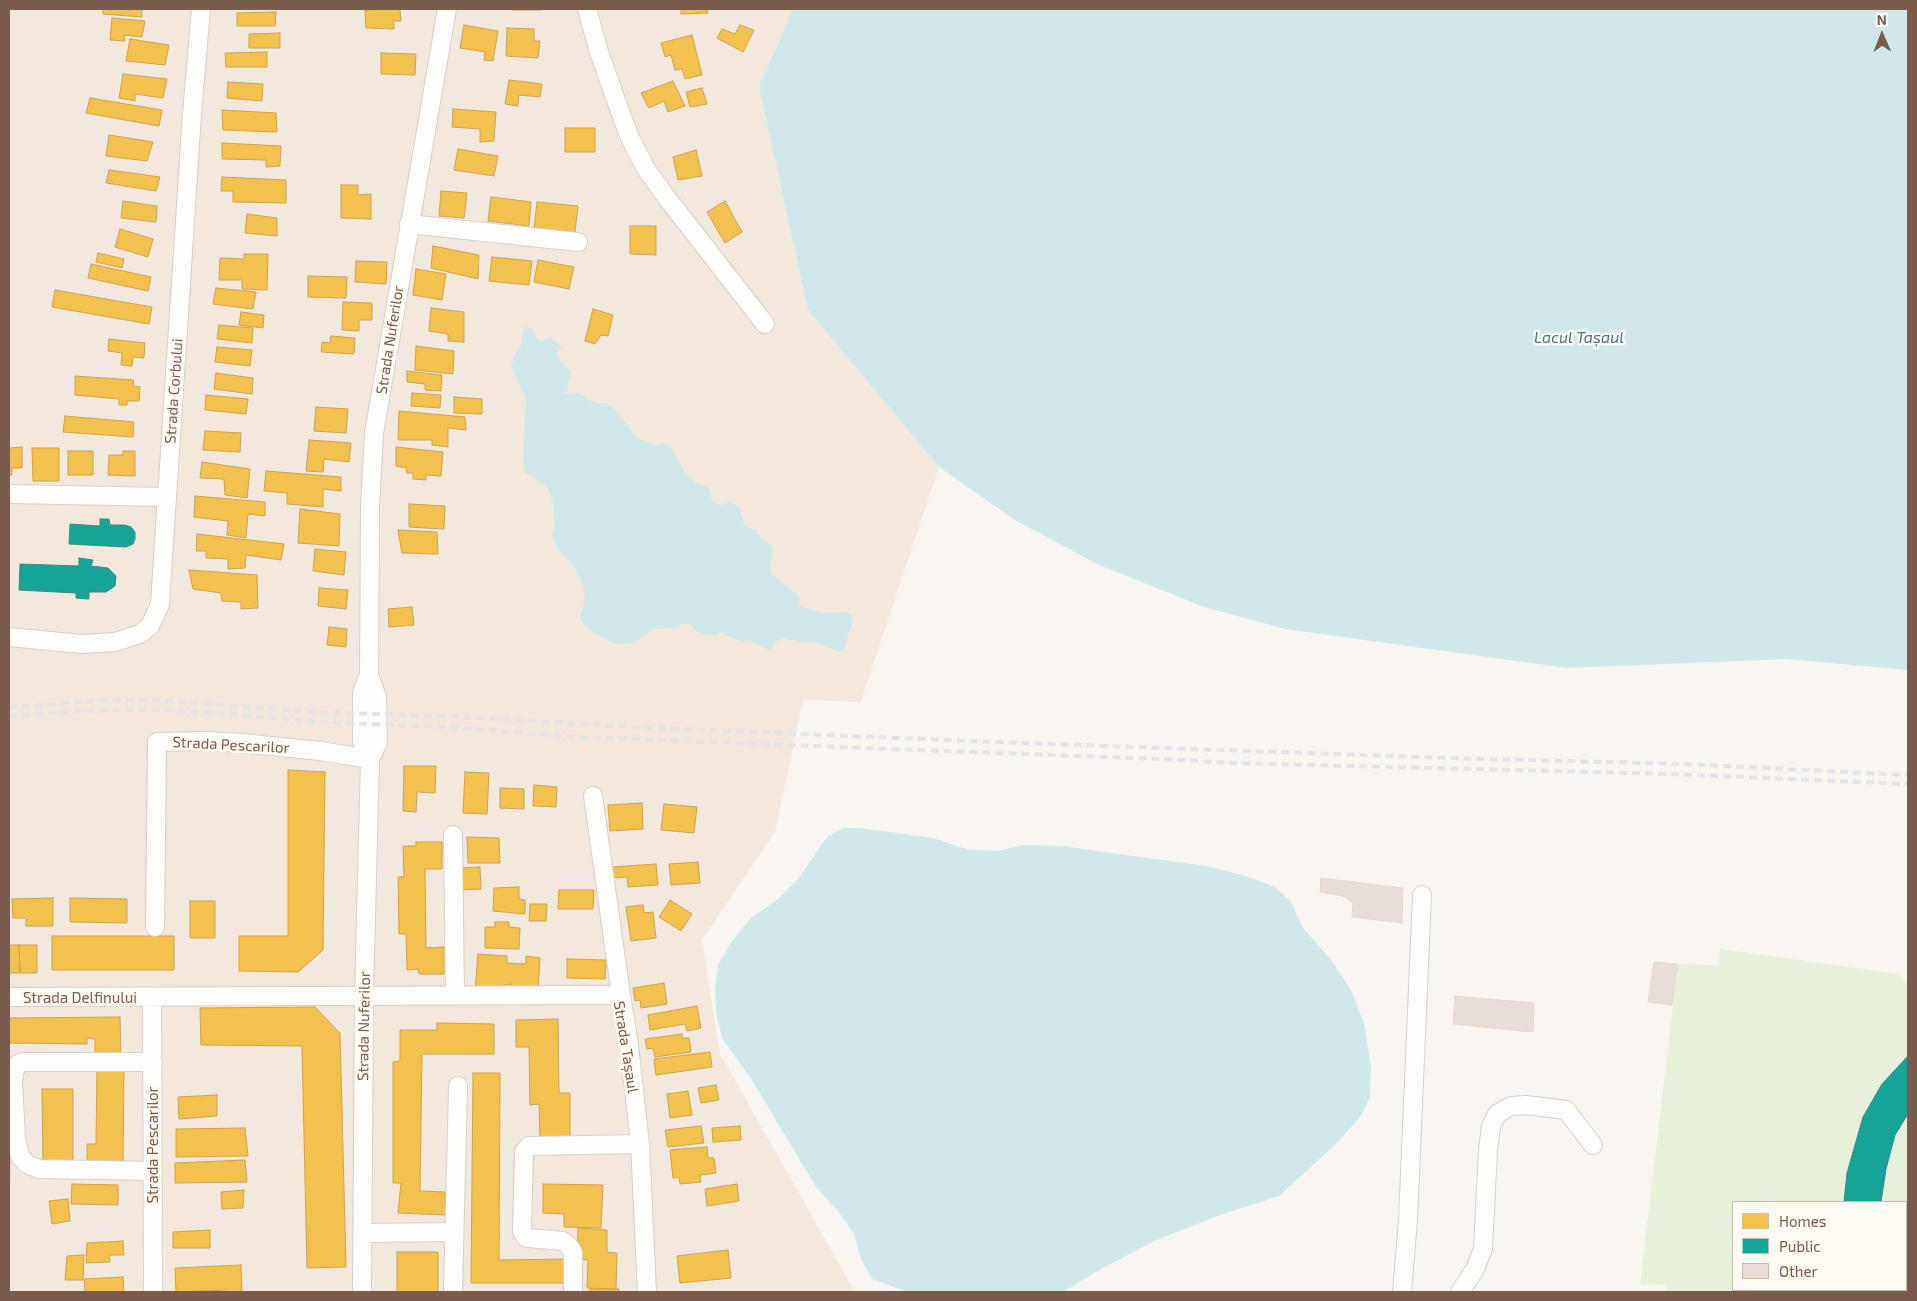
<!DOCTYPE html>
<meta charset="utf-8">
<style>
body{margin:0}
#map{position:relative;width:1917px;height:1301px;overflow:hidden;background:#f9f5f0;font-family:"Exo 2",sans-serif}
canvas{display:block}
.frame{position:absolute;inset:0;border:10px solid #7a5c4d;pointer-events:none}
.legend{position:absolute;left:1732px;top:1201px;width:175px;height:90px;box-sizing:border-box;background:#fffaf3;border:1px solid #cabbb1;margin:0;padding:6px 9px;list-style:none;font-size:15px;color:#7a5c4d}
.legend li{display:flex;align-items:center;gap:10px;height:25px}
.legend b{width:25px;border:1px solid #cabbb1}
.north{position:absolute;left:1857px;top:10px;width:50px;height:50px;-webkit-text-stroke:4px #fffaf3;paint-order:stroke;rotate:359deg;font-size:14px;font-weight:700;line-height:20px;text-align:center;color:#7a5c4d}
.north::after{content:'';display:block;margin:auto;width:18px;height:22px;background:#7a5c4d;clip-path:polygon(50% 0,100% 100%,50% 72%,0 100%)}
</style>
<div id="map">
<canvas width="1917" height="1301"></canvas>
<div class="frame"></div>
<ul class="legend">
<li><b style="height:14px;background:#f2c14e"></b>Homes</li>
<li><b style="height:14px;background:#17a398"></b>Public</li>
<li><b style="height:14px;background:#e6ded7"></b>Other</li>
</ul>
<div class="north">N</div>
</div>
<script>
const c = document.querySelector('canvas').getContext('2d');
c.lineJoin = 'round';
function fillPath(path, color) { c.fillStyle = color; c.fill(path, 'evenodd'); }
const poly = rows => new Path2D(rows.map(r => 'M' + r).join(''));
function strokePath(path, color, width, dash) { c.strokeStyle = color; c.lineWidth = width; c.lineCap = dash ? 'butt' : 'round'; c.setLineDash(dash || []); c.stroke(path); }
function drawText(font, color, halo, rows, align = 'center') {
  c.font = font + ' "Exo 2",sans-serif'; c.lineWidth = 5; c.setLineDash([]); c.textBaseline = 'middle'; c.strokeStyle = halo; c.fillStyle = color; for (const [text, x, y, turn = 0] of rows) {
    c.save(); c.translate(x, y); c.rotate((+turn || 0) * Math.PI / 180); c.textAlign = isNaN(turn) ? turn : align; if (halo) c.strokeText(text, 0, 0); c.fillText(text, 0, 0); c.restore();
  }
}
const residential = poly([
 [9,9,793,9,759,87,808,310,939,467,861,702,803,700,775,832,702,940,720,1054,855,1292,9,1292]
]);
const green = poly([
 [1720,949,1899,974,1908,985,1908,1292,1676,1292,1666,1291,1666,1284,1640,1285,1678,964,1719,966],
 [1733,1202,1906,1202,1906,1290,1733,1290]
]);
const water = poly([
 [793,9,1908,9,1908,670,1786,659,1567,668,1285,629,1201,606,1097,564,1015,520,939,467,808,310,759,87],
 [526,326,533,330,536,338,542,341,549,336,562,347,557,353,560,361,571,372,566,394,580,393,588,400,598,403,606,403,614,408,635,436,643,441,655,445,663,443,671,448,687,476,696,483,710,488,712,502,722,505,731,501,740,509,744,526,756,530,760,538,770,544,773,549,770,565,771,573,800,597,798,606,826,613,847,612,852,617,852,627,848,634,845,649,839,651,813,642,801,642,784,638,775,642,771,651,749,640,742,642,727,636,722,632,717,635,707,635,699,633,690,624,682,624,678,627,655,629,644,635,635,643,616,644,605,639,586,627,580,618,585,598,584,588,574,566,556,546,552,535,555,525,553,503,547,487,525,472,523,460,526,399,511,367,514,357,522,343,522,335],
 [843,828,860,828,933,838,969,850,998,851,1023,845,1063,846,1126,855,1206,866,1242,875,1275,887,1291,902,1303,928,1332,961,1352,992,1364,1023,1371,1067,1370,1097,1360,1117,1337,1143,1279,1196,1223,1214,1156,1240,1101,1269,1063,1292,908,1292,872,1279,861,1259,853,1232,837,1210,816,1187,752,1080,722,1038,716,1012,715,989,718,965,732,941,751,918,777,900,798,879,827,837]
]);
const homes = poly([
 [103,9,142,9,142,17,103,14,103,9],
 [400,9,401,21,394,21,394,29,366,28,365,10,400,9],
 [512,9,542,9,542,10,512,10,512,9],
 [681,9,707,9,708,13,681,14,681,9],
 [276,12,275,26,237,26,237,13,276,12],
 [112,18,145,21,142,37,124,35,125,41,110,40,112,18],
 [464,25,498,31,493,61,484,60,485,52,460,48,464,25],
 [740,25,754,30,743,52,717,38,722,29,735,34,740,25],
 [507,28,534,29,534,41,540,41,538,58,506,56,507,28],
 [280,33,280,48,249,48,249,34,280,33],
 [692,35,702,75,685,79,682,69,675,70,671,55,665,57,661,43,692,35],
 [130,39,169,45,165,65,126,61,130,39],
 [267,52,267,67,226,67,225,53,267,52],
 [381,53,416,54,415,75,381,74,381,53],
 [123,74,167,79,163,98,135,94,135,101,119,98,123,74],
 [509,80,542,84,540,97,519,95,518,106,505,104,509,80],
 [673,81,685,106,668,112,664,101,649,108,641,93,673,81],
 [228,82,263,84,262,101,227,98,228,82],
 [702,88,707,104,690,107,686,92,702,88],
 [90,98,162,110,159,126,86,113,90,98],
 [453,109,496,112,494,141,480,142,480,129,452,127,453,109],
 [222,110,276,113,277,132,223,130,222,110],
 [565,128,595,128,595,152,565,152,565,128],
 [109,135,153,142,147,161,106,156,109,135],
 [222,143,281,146,280,166,266,167,266,160,222,159,222,143],
 [458,149,498,156,494,176,454,170,458,149],
 [696,150,702,176,678,180,673,157,696,150],
 [109,170,160,177,156,191,106,183,109,170],
 [222,177,286,180,286,203,233,202,233,191,221,191,222,177],
 [341,185,358,185,358,195,371,194,371,219,341,218,341,185],
 [441,191,467,193,464,218,439,216,441,191],
 [491,197,531,202,529,226,488,221,491,197],
 [123,201,157,206,156,222,121,218,123,201],
 [725,201,742,232,725,243,707,212,725,201],
 [537,202,578,206,575,232,534,228,537,202],
 [247,214,277,218,277,236,245,233,247,214],
 [630,226,656,226,656,255,630,254,630,226],
 [120,229,153,239,148,257,115,247,120,229],
 [433,246,479,255,478,279,431,268,433,246],
 [98,253,124,259,122,268,96,262,98,253],
 [244,254,268,254,267,290,242,289,242,280,219,280,220,258,244,259,244,254],
 [492,257,532,261,529,285,489,281,492,257],
 [538,260,574,267,569,289,534,282,538,260],
 [356,261,387,262,386,284,355,282,356,261],
 [91,264,151,277,148,291,88,278,91,264],
 [416,269,446,274,442,300,413,295,416,269],
 [308,276,347,277,346,298,308,297,308,276],
 [216,288,256,292,253,309,213,304,216,288],
 [55,290,152,307,149,324,52,307,55,290],
 [343,302,372,303,372,320,359,320,359,331,342,330,343,302],
 [431,308,464,312,464,342,448,341,448,334,429,331,431,308],
 [593,309,613,315,608,336,601,335,595,344,585,341,593,309],
 [241,312,264,315,263,328,239,325,241,312],
 [219,325,253,328,252,343,217,339,219,325],
 [331,336,355,338,354,354,321,352,322,342,330,343,331,336],
 [109,339,145,343,144,358,133,357,132,366,121,365,122,353,108,351,109,339],
 [416,346,454,351,453,374,415,370,416,346],
 [217,347,252,350,250,366,215,362,217,347],
 [407,371,442,375,441,391,425,390,425,384,407,382,407,371],
 [216,373,253,378,252,394,214,389,216,373],
 [75,376,133,380,134,386,140,387,139,401,127,401,127,405,119,405,119,399,75,395,75,376],
 [412,393,441,395,440,408,411,406,412,393],
 [206,395,248,399,246,414,205,410,206,395],
 [454,397,482,399,482,414,454,413,454,397],
 [316,407,348,409,346,433,314,431,316,407],
 [399,411,465,417,466,430,448,428,448,447,432,445,432,440,398,440,399,411],
 [65,416,134,422,133,437,63,432,65,416],
 [205,431,241,433,240,452,203,450,205,431],
 [309,440,351,443,349,462,324,459,323,472,306,471,309,440],
 [22,447,22,468,12,468,12,475,9,475,9,448,22,447],
 [396,447,443,452,441,476,426,475,426,480,413,479,413,473,407,473,406,468,396,466,396,447],
 [32,448,59,448,59,481,33,481,32,448],
 [68,451,93,451,93,475,68,475,68,451],
 [123,451,135,451,135,476,108,475,109,455,123,455,123,451],
 [202,462,250,469,247,498,225,495,224,479,200,478,202,462],
 [266,471,341,477,341,491,323,489,323,507,287,504,287,493,264,491,266,471],
 [195,496,265,502,265,516,248,514,246,538,227,535,228,521,194,517,195,496],
 [409,504,445,506,444,529,409,527,409,504],
 [300,509,340,514,339,546,298,543,300,509],
 [398,530,437,532,438,554,402,553,398,530],
 [197,534,284,544,281,560,246,555,245,568,228,569,228,559,206,558,206,551,196,551,197,534],
 [315,549,346,552,344,575,313,571,315,549],
 [189,570,257,575,258,608,241,609,241,602,222,601,221,593,193,589,189,570],
 [319,588,348,590,346,609,318,606,319,588],
 [412,607,414,625,389,627,388,609,412,607],
 [329,627,347,629,346,647,327,645,329,627],
 [404,766,436,766,435,793,417,792,416,812,403,811,404,766],
 [288,770,325,772,323,950,298,972,239,971,239,936,288,936,288,770],
 [465,772,489,773,487,814,463,813,465,772],
 [534,785,557,787,556,807,533,806,534,785],
 [500,788,524,789,524,809,500,808,500,788],
 [642,803,643,829,610,831,608,805,642,803],
 [664,804,697,807,694,833,661,830,664,804],
 [467,837,499,838,500,863,468,863,467,837],
 [416,842,442,842,442,869,425,869,426,948,444,947,444,974,419,974,418,969,407,970,406,934,399,934,398,877,404,877,403,846,416,846,416,842],
 [698,862,700,883,671,885,669,864,698,862],
 [656,864,658,885,628,887,627,877,612,878,611,867,656,864],
 [480,867,481,889,458,890,458,868,480,867],
 [519,887,519,899,525,900,525,914,493,911,494,888,519,887],
 [559,890,594,890,593,909,558,909,559,890],
 [53,898,53,926,26,926,26,918,13,918,12,899,53,898],
 [70,898,127,899,127,923,70,922,70,898],
 [670,900,692,914,681,931,659,917,670,900],
 [190,901,215,901,215,938,190,938,190,901],
 [530,904,547,904,546,921,529,921,530,904],
 [643,905,644,913,653,912,656,938,631,941,626,907,643,905],
 [495,922,509,922,509,927,520,928,519,949,485,948,485,927,495,927,495,922],
 [52,936,174,936,174,970,52,970,52,936],
 [9,945,19,945,20,973,9,973,9,945],
 [19,945,37,945,37,973,20,973,19,945],
 [478,954,507,956,507,963,526,964,526,956,540,958,538,990,509,990,511,984,504,985,503,991,475,991,478,954],
 [567,959,606,960,605,979,567,978,567,959],
 [664,983,667,1004,641,1008,640,1000,635,1001,633,988,664,983],
 [697,1006,701,1028,687,1031,685,1024,650,1030,648,1015,697,1006],
 [315,1007,340,1033,346,1267,307,1268,302,1046,201,1045,200,1008,315,1007],
 [120,1017,121,1057,95,1056,95,1039,87,1038,87,1044,9,1043,9,1018,120,1017],
 [558,1019,559,1093,570,1093,570,1137,540,1137,539,1104,530,1105,529,1047,516,1047,516,1020,558,1019],
 [437,1023,494,1024,494,1054,422,1054,420,1191,445,1192,446,1215,398,1213,401,1183,393,1183,393,1062,400,1061,400,1030,437,1030,437,1023],
 [682,1034,682,1038,689,1038,691,1052,655,1057,653,1048,647,1049,645,1039,682,1034],
 [710,1052,712,1067,656,1075,654,1059,710,1052],
 [97,1068,124,1068,123,1166,87,1165,87,1144,96,1144,97,1068],
 [473,1073,500,1073,499,1260,570,1259,568,1283,471,1283,473,1073],
 [716,1085,719,1100,701,1103,698,1088,716,1085],
 [42,1089,73,1089,73,1165,43,1165,42,1089],
 [688,1091,692,1115,670,1118,667,1094,688,1091],
 [217,1095,217,1116,179,1119,178,1097,217,1095],
 [9,1124,10,1124,9,1292,9,1124],
 [701,1126,704,1143,668,1147,665,1130,701,1126],
 [740,1126,741,1140,713,1142,712,1128,740,1126],
 [245,1128,248,1156,176,1157,176,1129,245,1128],
 [707,1147,708,1158,714,1158,716,1173,700,1175,701,1182,680,1184,679,1177,673,1178,670,1150,707,1147],
 [245,1160,247,1182,175,1183,175,1163,245,1160],
 [72,1184,118,1185,118,1205,71,1204,72,1184],
 [543,1184,603,1185,601,1228,564,1227,564,1214,543,1213,543,1184],
 [737,1184,739,1201,707,1206,705,1189,737,1184],
 [244,1190,243,1208,222,1209,221,1192,244,1190],
 [68,1199,70,1221,52,1224,49,1201,68,1199],
 [578,1228,607,1230,607,1252,617,1253,616,1289,587,1288,588,1260,577,1259,578,1228],
 [210,1230,210,1248,173,1248,173,1232,210,1230],
 [123,1241,124,1255,109,1255,110,1262,86,1263,87,1243,123,1241],
 [728,1250,731,1278,680,1283,677,1256,728,1250],
 [397,1252,438,1252,438,1292,397,1292,397,1252],
 [84,1255,83,1280,65,1280,67,1256,84,1255],
 [241,1265,242,1292,228,1292,227,1290,176,1292,175,1268,241,1265],
 [123,1277,124,1292,85,1292,84,1279,123,1277],
 [590,1289,619,1289,619,1292,590,1292,590,1289]
]);
const public = poly([
 [100,519,109,519,110,525,125,525,131,527,135,532,135,539,133,544,126,547,69,544,70,524,100,526,100,519],
 [79,558,93,560,91,566,108,568,116,576,115,586,106,592,89,592,89,599,76,598,76,593,19,590,20,564,79,566,79,558],
 [1908,1056,1908,1114,1895,1135,1886,1169,1881,1202,1844,1202,1847,1173,1863,1117,1882,1084,1908,1056],
 [1816,1290,1870,1290,1869,1292,1815,1292,1816,1290]
]);
const building = poly([
 [1321,878,1403,888,1402,923,1352,917,1353,903,1343,896,1320,892,1321,878],
 [1654,962,1678,964,1672,1005,1648,1002,1654,962],
 [1455,996,1534,1003,1533,1032,1453,1024,1455,996]
]);
const minor = poly([
 [587,9,599,52,617,103,630,138,646,169,667,198,765,324],
 [409,224,578,242],
 [9,494,167,497],
 [9,637,82,644,115,642,140,634,150,626,160,604,192,114,201,9],
 [370,759,362,741,362,693,369,675,370,507,374,433,447,9],
 [593,796,621,995],
 [453,835,455,995],
 [155,927,157,742,207,741,241,743,320,751,370,759],
 [9,997,621,995,629,1045,640,1144,647,1292],
 [152,998,153,1292],
 [153,1171,39,1169,27,1164,20,1156,16,1138,13,1083,14,1072,18,1064,24,1062,153,1062],
 [362,1233,454,1232],
 [362,1292,364,995,370,759,378,742,377,697,369,675],
 [453,1292,458,1086],
 [573,1292,573,1253,569,1246,563,1241,528,1238,525,1237,522,1231,524,1152,529,1146,640,1144],
 [1402,1292,1408,1220,1422,895],
 [1460,1292,1475,1269,1483,1249,1488,1150,1491,1126,1497,1114,1511,1106,1526,1105,1566,1110,1593,1145]
]);
const rail = poly([
 [9,707,107,700,153,700,319,712,462,717,636,727,995,742,1448,758,1683,764,1908,775],
 [9,717,75,711,153,710,229,714,318,722,464,728,575,737,1184,760,1232,763,1671,774,1908,784]
]);
const streetNames = [
 ["Strada Nuferilor",390,340,-81],
 ["Strada Corbului",174,391,-86],
 ["Strada Pescarilor",231,745,3],
 ["Strada Delfinului",80,998],
 ["Strada Nuferilor",364,1026,-89],
 ["Strada Tașaul",626,1047,81],
 ["Strada Pescarilor",153,1145,-90]
];
const waterNames = [
 ["Lacul Tașaul",1579,338]
];
fillPath(residential, '#f2e8de');
fillPath(green, '#e7f0db');
fillPath(water, '#d0e8ea');
fillPath(homes, '#f2c14e');
strokePath(homes, '#cea34e', 1);
fillPath(public, '#17a398');
strokePath(public, '#358e82', 1);
fillPath(building, '#e6ded7');
strokePath(building, '#e2d8d2', 1);
strokePath(minor, '#d7d1cb', 20);
strokePath(minor, '#fefefd', 18);
strokePath(rail, '#e6e3e7', 4, [8, 5]);
drawText('15px', '#7a5c4d', '#fffaf3', streetNames);
drawText('italic 16px', '#437c86', '#fffaf3', waterNames);
</script>
